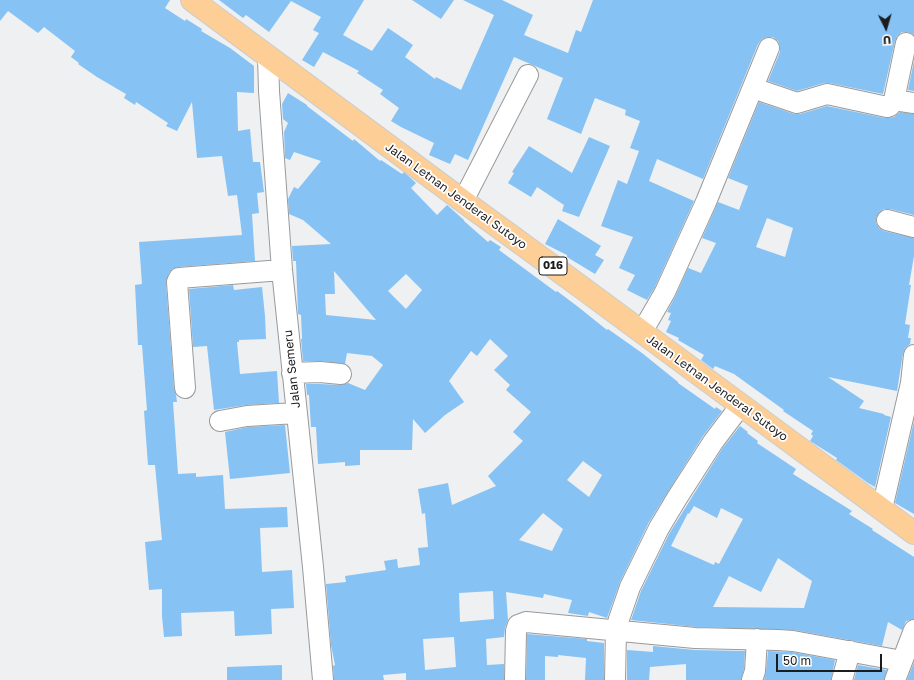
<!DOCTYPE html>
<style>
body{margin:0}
#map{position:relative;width:914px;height:680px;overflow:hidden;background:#eef0f1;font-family:"Golos Text",sans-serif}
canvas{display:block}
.north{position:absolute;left:866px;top:8px;width:40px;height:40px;-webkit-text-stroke:3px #fff;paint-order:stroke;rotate:175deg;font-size:11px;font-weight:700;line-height:16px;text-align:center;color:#1c1c1d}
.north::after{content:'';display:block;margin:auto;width:14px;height:18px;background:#1c1c1d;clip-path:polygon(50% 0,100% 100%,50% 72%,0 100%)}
.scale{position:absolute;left:776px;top:654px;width:106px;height:18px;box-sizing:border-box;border:2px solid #1c1c1d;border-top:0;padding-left:5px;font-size:12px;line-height:14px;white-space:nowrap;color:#1c1c1d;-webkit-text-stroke:3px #fff;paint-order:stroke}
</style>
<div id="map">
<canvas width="914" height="680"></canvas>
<div class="north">U</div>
<div class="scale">50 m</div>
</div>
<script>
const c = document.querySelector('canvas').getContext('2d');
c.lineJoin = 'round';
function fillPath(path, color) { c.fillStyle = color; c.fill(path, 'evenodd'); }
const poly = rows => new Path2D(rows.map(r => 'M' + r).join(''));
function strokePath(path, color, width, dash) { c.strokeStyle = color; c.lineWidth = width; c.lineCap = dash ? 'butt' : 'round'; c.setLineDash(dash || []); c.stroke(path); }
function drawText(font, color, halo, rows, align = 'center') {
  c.font = font + ' "Golos Text",sans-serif'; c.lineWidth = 3.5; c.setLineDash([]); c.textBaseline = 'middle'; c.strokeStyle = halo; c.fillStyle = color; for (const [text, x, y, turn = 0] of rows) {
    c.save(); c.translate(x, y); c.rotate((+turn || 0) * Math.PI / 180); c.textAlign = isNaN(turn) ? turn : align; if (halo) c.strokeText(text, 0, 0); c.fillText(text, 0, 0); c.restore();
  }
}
const building = poly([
 [0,0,170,0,165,8,185,21,186,19,202,29,201,31,230,48,254,66,254,93,237,92,238,131,250,129,253,162,260,162,264,192,257,193,259,213,252,214,255,261,178,267,172,269,169,273,166,283,174,389,176,395,177,402,173,402,178,474,196,473,196,477,223,475,225,509,287,507,288,527,260,528,262,572,292,570,294,608,271,609,272,634,235,636,234,611,181,613,182,636,164,637,162,616,162,589,149,590,145,542,162,540,155,465,148,465,144,411,147,410,142,345,138,345,135,285,142,284,139,242,242,235,237,195,228,196,222,156,197,158,192,102,177,131,166,126,168,123,136,102,135,105,124,98,126,94,97,77,78,64,79,63,71,57,75,51,44,27,38,33,8,11,0,21],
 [219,0,364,0,343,35,372,51,388,28,413,45,405,57,435,79,436,77,461,90,494,15,463,0,502,0,533,15,524,35,568,53,576,30,581,32,593,0,914,0,914,35,908,32,902,32,897,36,895,41,883,94,829,83,824,83,797,91,768,81,780,52,780,46,778,41,773,37,767,37,762,39,758,44,703,179,657,159,649,181,694,201,655,287,647,300,627,290,635,275,619,268,633,237,601,226,618,180,627,184,639,151,630,148,640,121,625,115,626,110,595,98,581,134,547,119,563,78,514,57,468,160,455,154,450,164,429,155,434,143,401,127,391,121,399,108,380,94,383,90,357,73,359,71,323,52,314,67,302,60,319,33,313,30,321,17,291,1,269,32,246,15,243,18],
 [412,0,454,0,441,19],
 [914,61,914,91,908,90],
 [288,93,307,105,307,106,353,141,354,139,380,161,381,160,402,174,404,172,416,183,411,188,437,215,447,205,464,220,464,221,488,242,490,240,501,247,499,250,556,292,557,291,577,306,607,330,608,329,642,353,678,382,678,383,715,409,716,407,722,411,703,436,649,522,620,582,607,618,589,612,588,616,568,613,572,600,544,594,543,598,506,592,508,620,505,628,504,637,486,639,487,665,504,664,504,680,406,680,406,673,383,675,384,680,334,680,333,666,335,665,331,645,326,584,346,582,345,576,386,570,384,561,397,559,398,568,420,565,418,548,428,547,425,513,422,514,418,489,448,483,452,505,496,486,488,476,523,441,513,432,531,412,506,390,510,385,494,370,508,356,490,339,477,356,471,351,449,381,464,402,445,415,425,433,413,419,412,450,360,450,360,465,345,466,345,462,318,464,316,427,311,427,309,395,307,395,306,384,320,384,340,385,348,383,365,390,383,365,372,356,347,353,345,364,321,361,303,361,301,339,302,339,301,315,298,314,296,261,293,261,292,246,331,244,303,220,289,214,288,199,294,187,298,189,321,161,294,152,290,160,285,158,284,132,288,123,283,119,282,104],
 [334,271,376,320,326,315,325,294,335,294],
 [406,274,422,290,406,309,388,291],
 [583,461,602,475,589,497,567,480],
 [543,513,563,529,552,551,519,540],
 [493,591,494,619,460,622,459,593],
 [454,637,456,667,425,670,423,639],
 [759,102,794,114,800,114,827,106,885,118,894,117,900,112,914,114,914,215,890,209,884,209,879,212,876,218,876,223,879,228,884,231,914,238,914,256,909,285,911,285,905,324,910,325,908,338,911,338,910,344,905,348,903,353,897,391,828,377,864,401,859,408,884,414,884,415,891,417,875,487,868,483,836,460,837,458,810,441,813,436,811,434,813,431,783,411,784,410,734,374,715,366,713,369,701,360,704,355,678,340,679,338,666,332,671,321,668,320,671,313,667,312,675,297,688,268,701,273,716,243,702,238,718,202,739,210,748,186,728,178],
 [767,218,793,228,785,257,756,247],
 [589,137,610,146,579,217,562,211,564,205,537,187,531,197,508,183,514,173,512,172,529,146,572,173],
 [558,219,601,246,595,255,604,260,595,274,567,257,567,255,545,244],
 [233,285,234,290,262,287,265,316,266,339,239,340,239,342,237,342,240,374,277,371,279,403,246,405,214,410,207,346,193,347,189,289],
 [914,421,914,514,895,503],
 [285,425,290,473,230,479,225,432,248,427],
 [740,426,748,432,747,433,758,441,757,443,796,469,793,474,852,511,849,514,873,529,872,530,914,557,914,619,906,621,902,630,888,622,882,646,794,630,696,627,631,620,641,591,669,534,722,449],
 [694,506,717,518,721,508,743,519,719,564,715,562,714,565,671,546,688,513,689,514],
 [778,558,812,581,804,608,713,607,729,576,761,592],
 [527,634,587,639,587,641,604,643,604,680,585,680,586,658,558,655,558,657,545,656,545,680,526,680],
 [653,646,695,650,745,651,744,669,741,680,686,680,686,664,650,667,649,680,627,680,627,650,653,652],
 [768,651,792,652,835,660,831,680,764,680,766,672],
 [914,662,914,680,907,680],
 [282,665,282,680,227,680,227,667],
 [858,665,887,670,884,680,854,680]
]);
const minor = poly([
 [268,57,269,91,282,270,313,567,323,680],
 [753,88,797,103,827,94,887,107,890,106,894,100,906,43],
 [894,100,914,103],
 [463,201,528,75],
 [887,220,914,227],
 [642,332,665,292,706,202,769,48],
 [292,373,320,372,341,374],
 [911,383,914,355],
 [185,388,177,282,179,278,282,270],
 [220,421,247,416,296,413],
 [882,509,911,383,914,384],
 [515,680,516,631,518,625,526,622,695,638,778,640,793,641,902,661],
 [615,680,616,630,619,619,630,587,659,528,677,498,713,442,741,405],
 [752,680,755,671,757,639],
 [842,680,850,651],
 [895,680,914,630]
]);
const major = poly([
 [192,0,463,201,581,287,914,533]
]);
const shields = [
 [553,266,28]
];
const shieldNames = [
 ["016",553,266]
];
const streetNames = [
 ["Jalan Letnan Jenderal Sutoyo",456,196,36],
 ["Jalan Semeru",292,369,-96],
 ["Jalan Letnan Jenderal Sutoyo",717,388,36]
];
fillPath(building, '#86c2f4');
strokePath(minor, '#999a9c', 22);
strokePath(major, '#cdcdcd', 24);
strokePath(minor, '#fff', 20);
strokePath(major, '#fdce95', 22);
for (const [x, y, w] of shields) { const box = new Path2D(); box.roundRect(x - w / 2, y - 9, w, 18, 3); c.fillStyle = '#fff'; c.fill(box); strokePath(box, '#1c1c1d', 1); }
drawText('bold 11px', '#1c1c1d', null, shieldNames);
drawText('12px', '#1c1c1d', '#fff', streetNames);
</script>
